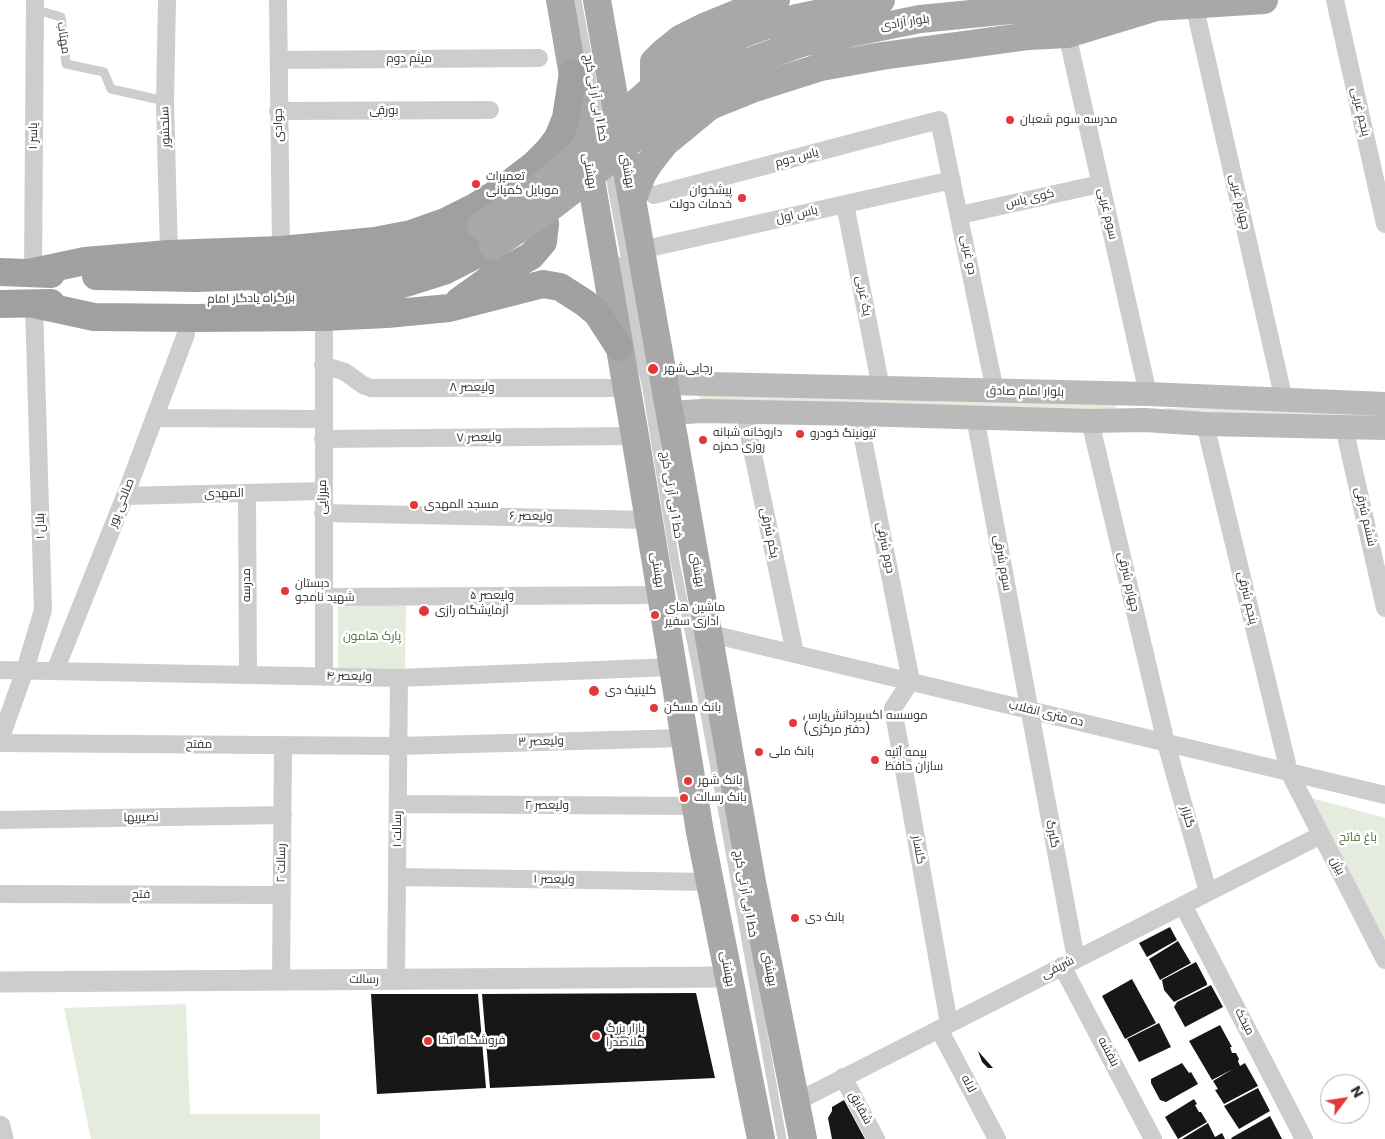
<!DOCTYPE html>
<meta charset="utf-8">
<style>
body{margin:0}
#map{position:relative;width:1385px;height:1139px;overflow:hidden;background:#fff;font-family:Poppins,sans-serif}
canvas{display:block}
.north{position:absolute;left:1320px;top:1074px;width:50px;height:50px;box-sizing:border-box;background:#fff;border:1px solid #acacac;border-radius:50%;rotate:59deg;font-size:14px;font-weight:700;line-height:20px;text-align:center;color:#303030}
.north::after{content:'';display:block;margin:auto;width:18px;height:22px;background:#e0383b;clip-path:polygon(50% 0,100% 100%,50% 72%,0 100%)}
</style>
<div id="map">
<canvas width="1385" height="1139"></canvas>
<div class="north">N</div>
</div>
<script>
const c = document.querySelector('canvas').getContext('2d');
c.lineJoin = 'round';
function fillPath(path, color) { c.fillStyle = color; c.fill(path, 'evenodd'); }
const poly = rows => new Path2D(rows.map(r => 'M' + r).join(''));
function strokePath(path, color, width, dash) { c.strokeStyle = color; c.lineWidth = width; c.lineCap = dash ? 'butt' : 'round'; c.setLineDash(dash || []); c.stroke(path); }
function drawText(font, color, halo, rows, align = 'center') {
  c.font = font + ' Poppins,Cairo,sans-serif'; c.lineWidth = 5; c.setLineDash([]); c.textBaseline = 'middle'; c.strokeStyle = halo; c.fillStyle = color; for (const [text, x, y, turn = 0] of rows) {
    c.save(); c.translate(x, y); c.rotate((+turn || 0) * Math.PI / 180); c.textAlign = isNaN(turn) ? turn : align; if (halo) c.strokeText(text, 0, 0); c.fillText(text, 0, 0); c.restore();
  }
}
const green = poly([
 [697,395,1116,402,1117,406,1114,410,704,402],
 [1165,408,1385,411,1385,419,1167,414],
 [338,603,406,605,405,669,338,669],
 [1308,797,1385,818,1385,954],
 [186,1004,190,1114,320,1114,320,1139,91,1139,64,1008]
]);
const building = poly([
 [1170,927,1177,940,1147,957,1139,943],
 [1178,941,1191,963,1160,980,1149,959],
 [1196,962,1207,983,1207,985,1174,1002,1164,990,1162,980],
 [1132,979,1156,1023,1125,1039,1102,996],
 [1211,985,1223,1007,1185,1027,1174,1007,1177,1002],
 [696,993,715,1078,490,1088,482,994],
 [371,994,478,994,486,1088,377,1094],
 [1159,1023,1171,1047,1139,1062,1127,1039],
 [1220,1025,1232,1047,1230,1047,1232,1053,1236,1053,1239,1059,1238,1061,1240,1066,1245,1063,1258,1086,1224,1104,1215,1090,1218,1089,1213,1081,1233,1069,1212,1080,1189,1041],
 [978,1051,993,1068,988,1068,982,1062],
 [1182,1063,1189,1073,1191,1072,1198,1084,1166,1102,1160,1100,1151,1083,1151,1079],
 [1258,1088,1270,1111,1239,1129,1224,1106],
 [1194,1099,1197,1104,1195,1105,1199,1112,1201,1112,1207,1122,1178,1139,1165,1117],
 [844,1100,865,1139,832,1139,828,1118,832,1111,832,1107],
 [1270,1116,1282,1139,1232,1139,1231,1138],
 [1208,1123,1215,1137,1222,1133,1225,1139,1182,1139]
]);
const service = poly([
 [577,0,601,129],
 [34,9,61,17,66,64,104,72,111,89,165,101],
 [608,166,637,320,648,367],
 [618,261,647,389,675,562,696,664,782,1139]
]);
const minor = poly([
 [167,0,165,101,169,254],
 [278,0,281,250],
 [1335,0,1385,224],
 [1194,4,1284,400],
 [1067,34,1148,394],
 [279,60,539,58],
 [278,111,490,110],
 [654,195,939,120,995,391],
 [845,204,881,388],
 [960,215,1100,184],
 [641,250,952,180],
 [33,272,35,0],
 [324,317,324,677],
 [323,365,345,372,363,385,371,388,626,388],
 [744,412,795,653],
 [858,414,911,681],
 [975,417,1076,959],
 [154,418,324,419],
 [1090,421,1166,743,1208,892],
 [1205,424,1289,772,1385,960],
 [1344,427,1385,608],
 [323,439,635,436],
 [247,494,248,675],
 [125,496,323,491],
 [323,513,649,520],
 [323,597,661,595],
 [707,633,1385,795],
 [0,670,399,678,672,667],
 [55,671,125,496,186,334],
 [911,681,893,708,949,1024],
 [0,740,25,670,43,610,34,304],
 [0,743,399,746,684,738],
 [398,804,696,806],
 [0,820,283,815],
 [397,877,711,882],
 [0,894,282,895],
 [1183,905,1304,1139],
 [1062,966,1153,1139],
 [396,979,399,678],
 [281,980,283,746],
 [939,1029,997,1139],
 [843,1077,876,1139],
 [796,1102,1321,835]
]);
const tertiary = poly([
 [0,982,729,977],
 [0,1126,3,1139]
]);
const secondary = poly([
 [666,383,1148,394,1385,404],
 [670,413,702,411,858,414,1090,421,1145,420,1205,424,1385,428]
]);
const primary = poly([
 [560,0,635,436,700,832,761,1139],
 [597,0,752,882,803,1139],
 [797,18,881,0],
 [801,43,920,19,1011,10,1156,7,1264,0],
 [671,102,661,94,654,80,654,62,664,52,680,39,704,27,748,9,776,0],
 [632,201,642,175,650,162,665,143,710,106,752,89,821,67,882,56,1029,36,1067,34,1156,7]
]);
const trunk = poly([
 [0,272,51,274],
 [33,272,85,261,169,254,281,250,375,241,411,234,445,222,475,207,500,191,535,164,548,151,558,138,566,118,573,73],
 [96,276,194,278,297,275,362,270,381,267,434,248,481,226],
 [264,299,368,293,387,289,444,271,493,246],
 [459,301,491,278,531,256,543,242,545,224,542,215,533,200,528,198],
 [0,304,51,303],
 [34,304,94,317,194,318,324,317,387,314,449,308,543,284,560,287,585,303,597,313,619,347]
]);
const primaryBridge = poly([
 [721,39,742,18,753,0],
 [481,226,536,190,577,156,651,90,705,53,742,34,761,27,797,18],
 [493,246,547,210,586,180,666,110,700,86,735,67,801,43]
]);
const markers = [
 [1010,120,5,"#e0383b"],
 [476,184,5,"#e0383b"],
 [742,198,5,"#e0383b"],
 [653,369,6,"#e0383b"],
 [800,434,5,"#e0383b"],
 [703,440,5,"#e0383b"],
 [414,505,5,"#e0383b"],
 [285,591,5,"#e0383b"],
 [424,611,6,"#e0383b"],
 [655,615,5,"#e0383b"],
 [594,691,6,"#e0383b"],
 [654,708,5,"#e0383b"],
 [793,723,5,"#e0383b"],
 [759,752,5,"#e0383b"],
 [875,760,5,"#e0383b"],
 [688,781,5,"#e0383b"],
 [684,798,5,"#e0383b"],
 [795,918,5,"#e0383b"],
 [596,1036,5,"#e0383b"],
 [428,1041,5,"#e0383b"]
];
const streetNames = [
 ["بلوار آزادی",905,23,-9],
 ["مهتاب",63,38,82],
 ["میثم دوم",409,59],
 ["خط 1 بی آر تی کرج",595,98,80],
 ["بورقی",384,111],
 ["پنجم غربی",1360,112,77],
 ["جوادی",279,125,-91],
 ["سلحشور",166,127,-92],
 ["یاسر ۱",34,136,-90],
 ["یاس دوم",797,158,-15],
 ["بهشتی",589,171,80],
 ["بهشتى",627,171,80],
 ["کوی یاس",1030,199,-13],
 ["چهارم غربی",1239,202,77],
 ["سوم غربی",1107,214,77],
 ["یاس اول",797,215,-13],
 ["دو غربی",968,255,79],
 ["یک غربی",863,296,79],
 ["بزرگراه یادگار امام",251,299,-1],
 ["ولیعصر ۸",472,388],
 ["بلوار امام صادق",1025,392,1],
 ["ولیعصر ۷",479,438,-1],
 ["المهدی",224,494,-1],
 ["خط 1 بی آر تی کرج",671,495,81],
 ["میرزایی",323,497,-90],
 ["صالحی پور",122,503,-69],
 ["ولیعصر ۶",531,517,1],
 ["ششم شرقی",1365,517,77],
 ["بلال ۱",41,526,-92],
 ["یکم شرقی",769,533,78],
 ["دوم شرقی",885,548,79],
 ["سوم شرقی",1002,563,80],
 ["بهشتی",657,570,81],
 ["بهشتى",697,570,80],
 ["چهارم شرقی",1128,582,77],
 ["مدرسه",247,585,-90],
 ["ولیعصر ۵",492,596],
 ["پنجم شرقی",1247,598,77],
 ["ولیعصر ۴",349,677,1],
 ["ده متری انقلاب",1046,714,14],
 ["ولیعصر ۳",541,742,-2],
 ["مفتح",199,745,1],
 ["ولیعصر ۲",547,806],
 ["گلزار",1187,817,74],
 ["نصیریها",141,818,-1],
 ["رسالت ۱",398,829,-90],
 ["گلبرگ",1052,834,79],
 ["گلسار",918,850,80],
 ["رسالت ۲",282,863,-89],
 ["بیژن",1337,866,63],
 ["ولیعصر ۱",554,880,1],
 ["خط 1 بی آر تی کرج",745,894,80],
 ["فتح",141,895],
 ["شریفی",1058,968,-27],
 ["بهشتی",727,969,79],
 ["بهشتى",769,969,79],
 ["رسالت",364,980],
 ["میخک",1244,1022,63],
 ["بنفشه",1108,1052,62],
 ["لاله",968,1084,62],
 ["شقایق",860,1108,62]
];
const poiNames = [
 ["مدرسه سوم شعبان",1020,120],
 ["تعمیرات",486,177],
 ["موبایل کمپانی",486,191],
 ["پیشخوان",732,191,"right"],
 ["خدمات دولت",732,205,"right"],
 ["رجایی‌شهر",664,369],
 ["داروخانه شبانه",713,433],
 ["روزی حمزه",713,447],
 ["تیونینگ خودرو",810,434],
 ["مسجد المهدی",424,505],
 ["دبستان",295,584],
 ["شهید نامجو",295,598],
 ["ماشین های",665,608],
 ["اداری سفیر",665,622],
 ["آزمایشگاه رازی",435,611],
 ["کلینیک دی",605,691],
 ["بانک مسکن",664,708],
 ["موسسه اکسیردانش‌پارس",803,716],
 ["(دفتر مرکزی)",803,730],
 ["بانک ملی",769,752],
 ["بیمه آتیه",885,753],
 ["سازان حافظ",885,767],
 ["بانک شهر",698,781],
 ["بانک رسالت",694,798],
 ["بانک دی",805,918],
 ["بازار بزرگ",606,1029],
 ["ملاصدرا",606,1043],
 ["فروشگاه اتکا",438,1041]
];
const parkNames = [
 ["پارک هامون",372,637],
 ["باغ فاتح",1358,838]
];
fillPath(green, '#e5ecde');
fillPath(building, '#171717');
strokePath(service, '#cdcdcd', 9);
strokePath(minor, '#cdcdcd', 18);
strokePath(tertiary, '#cdcdcd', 21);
strokePath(secondary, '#bababa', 24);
strokePath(primary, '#a8a8a8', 28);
strokePath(trunk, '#a0a0a0', 28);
strokePath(primaryBridge, '#a8a8a8', 28);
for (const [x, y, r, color] of markers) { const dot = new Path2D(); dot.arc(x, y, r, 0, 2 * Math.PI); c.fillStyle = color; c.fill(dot); strokePath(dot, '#fff', 2); }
drawText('12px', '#303030', '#fff', streetNames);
drawText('12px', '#303030', '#fff', poiNames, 'left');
drawText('12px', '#506a3e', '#fff', parkNames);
</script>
